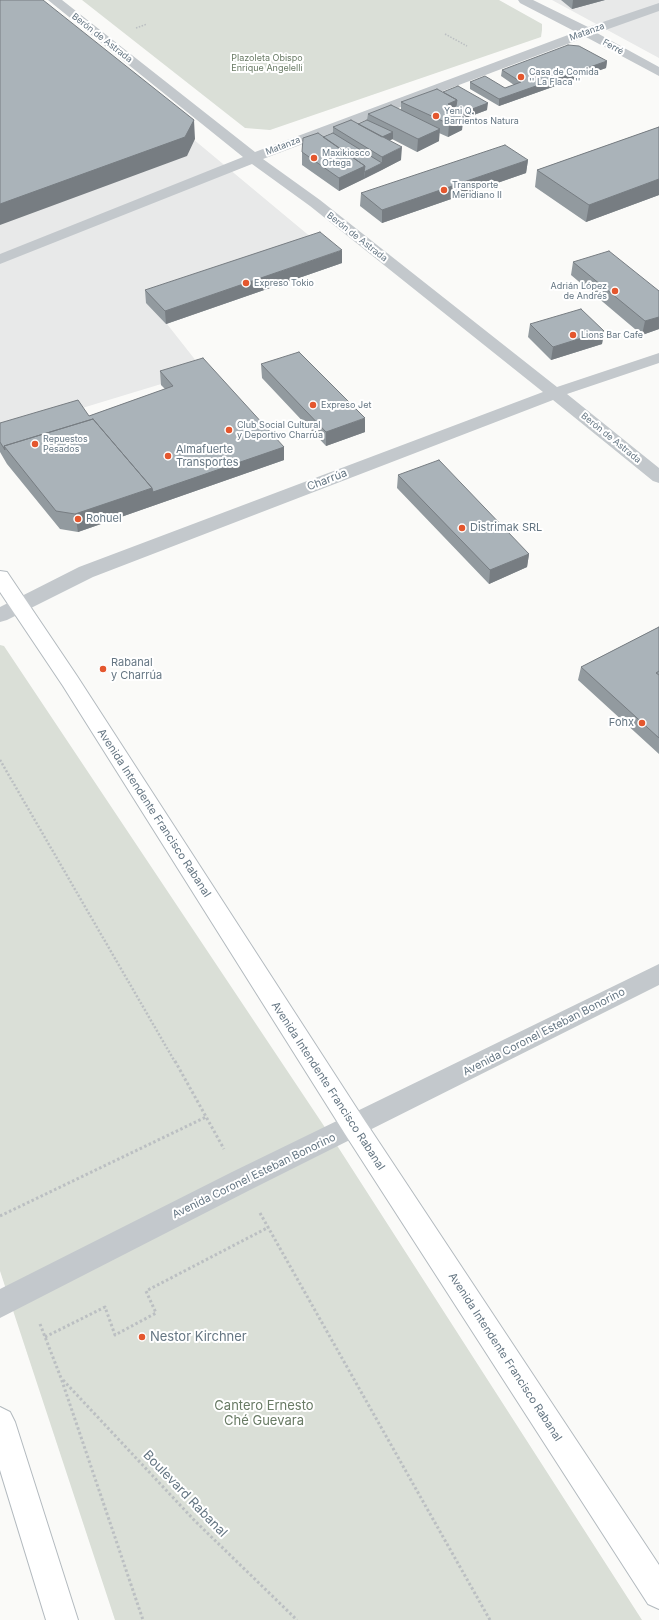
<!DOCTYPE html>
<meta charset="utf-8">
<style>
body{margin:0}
canvas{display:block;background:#fafaf8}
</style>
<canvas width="659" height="1620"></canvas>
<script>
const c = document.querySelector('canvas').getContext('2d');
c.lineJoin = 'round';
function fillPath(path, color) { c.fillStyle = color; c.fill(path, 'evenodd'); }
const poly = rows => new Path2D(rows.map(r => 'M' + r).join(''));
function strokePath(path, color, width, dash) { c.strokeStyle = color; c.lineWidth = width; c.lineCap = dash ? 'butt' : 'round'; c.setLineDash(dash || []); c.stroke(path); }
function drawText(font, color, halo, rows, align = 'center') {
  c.font = font + ' Inter,sans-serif'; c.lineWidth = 4; c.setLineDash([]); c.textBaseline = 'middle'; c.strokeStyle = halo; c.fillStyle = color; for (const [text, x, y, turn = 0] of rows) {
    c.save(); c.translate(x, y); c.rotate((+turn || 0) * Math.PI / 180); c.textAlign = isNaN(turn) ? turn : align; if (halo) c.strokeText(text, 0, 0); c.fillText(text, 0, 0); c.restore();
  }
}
const built = poly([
 [0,0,26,0,342,263,167,324,204,371,0,433],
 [552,0,659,0,659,58]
]);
const green = poly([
 [82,0,499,0,542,24,542,30,541,37,270,130,245,128],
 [0,645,4,646,338,1147,642,1620,115,1620,0,1271]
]);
const pathFar2 = poly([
 [136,28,147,24],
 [445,34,467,46]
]);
const pathFar1 = poly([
 [0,760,175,1062]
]);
const path = poly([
 [175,1061,224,1149],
 [260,1213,490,1620],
 [0,1216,206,1117],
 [40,1324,61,1378,143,1620],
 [45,1337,105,1307,115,1335,156,1313,146,1291,269,1227],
 [63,1380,195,1521,297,1620]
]);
const street = poly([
 [48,0,62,0,255,152,576,32,520,3,518,0,533,0,588,27,659,3,659,11,597,33,659,67,659,76,586,37,263,159,320,200,557,387,659,353,659,363,567,394,659,468,659,483,653,481,553,400,93,577,7,620,0,622,0,607,79,567,543,392,310,206,252,164,0,264,0,254,243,157,48,0],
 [659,964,659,985,250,1190,0,1318,0,1289,232,1172,659,964]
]);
const secondary = poly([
 [0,571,7,572,77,676,363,1118,659,1565,659,1609,648,1604,345,1134,63,686,0,592,0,571],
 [0,1407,10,1412,15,1422,78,1620,46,1620,0,1470,0,1407]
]);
const wall = poly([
 [561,0,605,0,572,9],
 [607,61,606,68,499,106,470,89,470,82,505,88,514,85,501,76,502,70],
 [443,92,487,110,463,119,462,130,448,137,439,133,439,141,417,152,392,139,389,141,401,160,339,191,302,165,302,152,323,137,333,133,333,127,358,124,367,120,368,114,401,110,401,102],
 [659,127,659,195,586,222,535,187,537,170],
 [528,160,526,173,382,223,360,206,361,193],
 [573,262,659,291,659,329,642,335,571,275],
 [342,263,166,324,146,303,145,290],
 [530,324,604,331,602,344,551,360,528,337],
 [261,364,365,432,326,446,262,378],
 [160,371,284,447,284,460,78,532,60,529,7,464,0,452,0,423,89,416,165,389,161,385],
 [398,475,529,554,527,567,489,584,397,488],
 [659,627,659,754,578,680,581,667]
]);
const shadedWall = poly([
 [573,0,605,0,572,9],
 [607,61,606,68,499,106,499,99],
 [457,100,488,103,487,110,463,119,462,130,448,137,449,124,448,104],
 [194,120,195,139,187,156,0,225,0,204],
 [440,129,439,141,417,152,418,139],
 [393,132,393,139,376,146,376,139],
 [402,147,401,160,382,170,382,157],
 [528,160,526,173,382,223,382,210],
 [382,163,382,170,364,179,364,172],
 [365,166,364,179,339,191,339,178],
 [659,179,659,195,586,222,589,205],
 [342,250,342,263,166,324,165,311],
 [659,317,659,329,642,335,645,321],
 [604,331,602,344,551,360,553,347],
 [365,418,365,432,326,446,326,432],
 [284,447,284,460,78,532,75,514,152,488],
 [529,554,527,567,489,584,490,570]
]);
const building = poly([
 [0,0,43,0,194,120,185,137,0,204,0,0],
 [568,45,579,46,607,61,499,99,470,82,485,76,505,88,521,82,502,70,568,45],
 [458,86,488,103,459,114,457,113,457,109,453,107,456,106,457,100,443,92,458,86],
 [437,89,457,100,448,104,457,109,453,110,463,117,449,124,401,102,437,89],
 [391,105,440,129,418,139,368,114,391,105],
 [351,120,402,147,382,157,333,127,351,120],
 [367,120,393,132,382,137,358,124,367,120],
 [659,127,659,179,589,205,537,170,659,127],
 [318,133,365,166,339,178,302,152,303,138,318,133],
 [333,133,382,163,364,172,365,166,323,137,333,133],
 [505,145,528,160,382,210,361,193,505,145],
 [320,232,342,250,165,311,145,290,320,232],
 [609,251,659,291,659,317,645,321,573,262,609,251],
 [581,309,604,331,553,347,530,324,581,309],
 [299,352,365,418,326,432,261,364,299,352],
 [203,358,284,447,153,492,152,488,93,419,4,446,5,450,0,442,0,423,78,400,89,416,173,386,160,371,203,358],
 [93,419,152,488,75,514,56,511,4,446,93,419],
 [439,460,529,554,490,570,398,475,439,460],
 [659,627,659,671,656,673,659,675,659,738,581,667,659,627]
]);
const markers = [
 [521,77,4,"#e4572e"],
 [436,116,4,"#e4572e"],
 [314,158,4,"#e4572e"],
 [444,190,4,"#e4572e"],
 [246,283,4,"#e4572e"],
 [615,291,4,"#e4572e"],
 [573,335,4,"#e4572e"],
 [313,405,4,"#e4572e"],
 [229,430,4,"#e4572e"],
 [35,444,4,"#e4572e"],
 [168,456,4,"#e4572e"],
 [78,519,4,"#e4572e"],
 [462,528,4,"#e4572e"],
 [103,669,4,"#e4572e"],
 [642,723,4,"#e4572e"],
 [142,1337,4,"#e4572e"]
];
const farStreetnames = [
 ["Matanza",587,32,-20],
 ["Berón de Astrada",102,38,38],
 ["Ferré",613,47,29],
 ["Matanza",283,146,-21],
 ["Berón de Astrada",357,237,38],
 ["Berón de Astrada",611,438,39]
];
const farParknames = [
 ["Plazoleta Obispo",267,58],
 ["Enrique Angelelli",267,68]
];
const farPoinames = [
 ["Casa de Comida",529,72],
 ["'' La Flaca ''",529,82],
 ["Yeni Q.",444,111],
 ["Barrientos Natura",444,121],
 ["Maxikiosco",322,153],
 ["Ortega",322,163],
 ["Transporte",452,185],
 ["Meridiano II",452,195],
 ["Expreso Tokio",254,283],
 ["Adrián López",607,286,"right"],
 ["de Andrés",607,296,"right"],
 ["Lions Bar Cafe",581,335],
 ["Expreso Jet",321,405],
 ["Club Social Cultural",237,425],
 ["y Deportivo Charrúa",237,435],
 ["Repuestos",43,439],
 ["Pesados",43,449]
];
const poiNames = [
 ["Almafuerte",176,450],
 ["Transportes",176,463],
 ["Rohuel",86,519],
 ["Distrimak SRL",470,528],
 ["Rabanal",111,663],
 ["y Charrúa",111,676],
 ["Fohx",634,723,"right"]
];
const streetNames = [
 ["Charrúa",327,480,-21],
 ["Avenida Intendente Francisco Rabanal",154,813,57],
 ["Avenida Coronel Esteban Bonorino",544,1032,-27],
 ["Avenida Intendente Francisco Rabanal",328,1086,57],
 ["Avenida Coronel Esteban Bonorino",254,1176,-26],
 ["Avenida Intendente Francisco Rabanal",505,1357,57]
];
const nearPoinames = [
 ["Nestor Kirchner",150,1337]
];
const nearParknames = [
 ["Cantero Ernesto",264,1406],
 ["Ché Guevara",264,1421]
];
const nearStreetnames = [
 ["Boulevard Rabanal",185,1494,46]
];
fillPath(built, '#e8e9e9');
fillPath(green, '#dadfd7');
strokePath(secondary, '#b3babf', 2);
strokePath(pathFar2, '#bbbfc2', 1.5, [1.5, 1.5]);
strokePath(pathFar1, '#bbbfc2', 2.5, [2, 2]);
strokePath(path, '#bbbfc2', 3, [2.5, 2.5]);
fillPath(street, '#c3c8cc');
fillPath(secondary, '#fff');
fillPath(wall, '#929a9f');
fillPath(shadedWall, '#777d82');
fillPath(building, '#aab3b9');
strokePath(building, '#777d82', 1);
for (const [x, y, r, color] of markers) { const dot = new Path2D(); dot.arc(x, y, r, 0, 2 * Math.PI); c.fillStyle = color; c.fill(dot); strokePath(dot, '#fff', 1.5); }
drawText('9px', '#657683', '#fff', farStreetnames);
drawText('9px', '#687a64', '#fff', farParknames);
drawText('9px', '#657683', '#fff', farPoinames, 'left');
drawText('11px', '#657683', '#fff', poiNames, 'left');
drawText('11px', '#657683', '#fff', streetNames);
drawText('13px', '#657683', '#fff', nearPoinames, 'left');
drawText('13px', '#687a64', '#fff', nearParknames);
drawText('13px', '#657683', '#fff', nearStreetnames);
</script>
